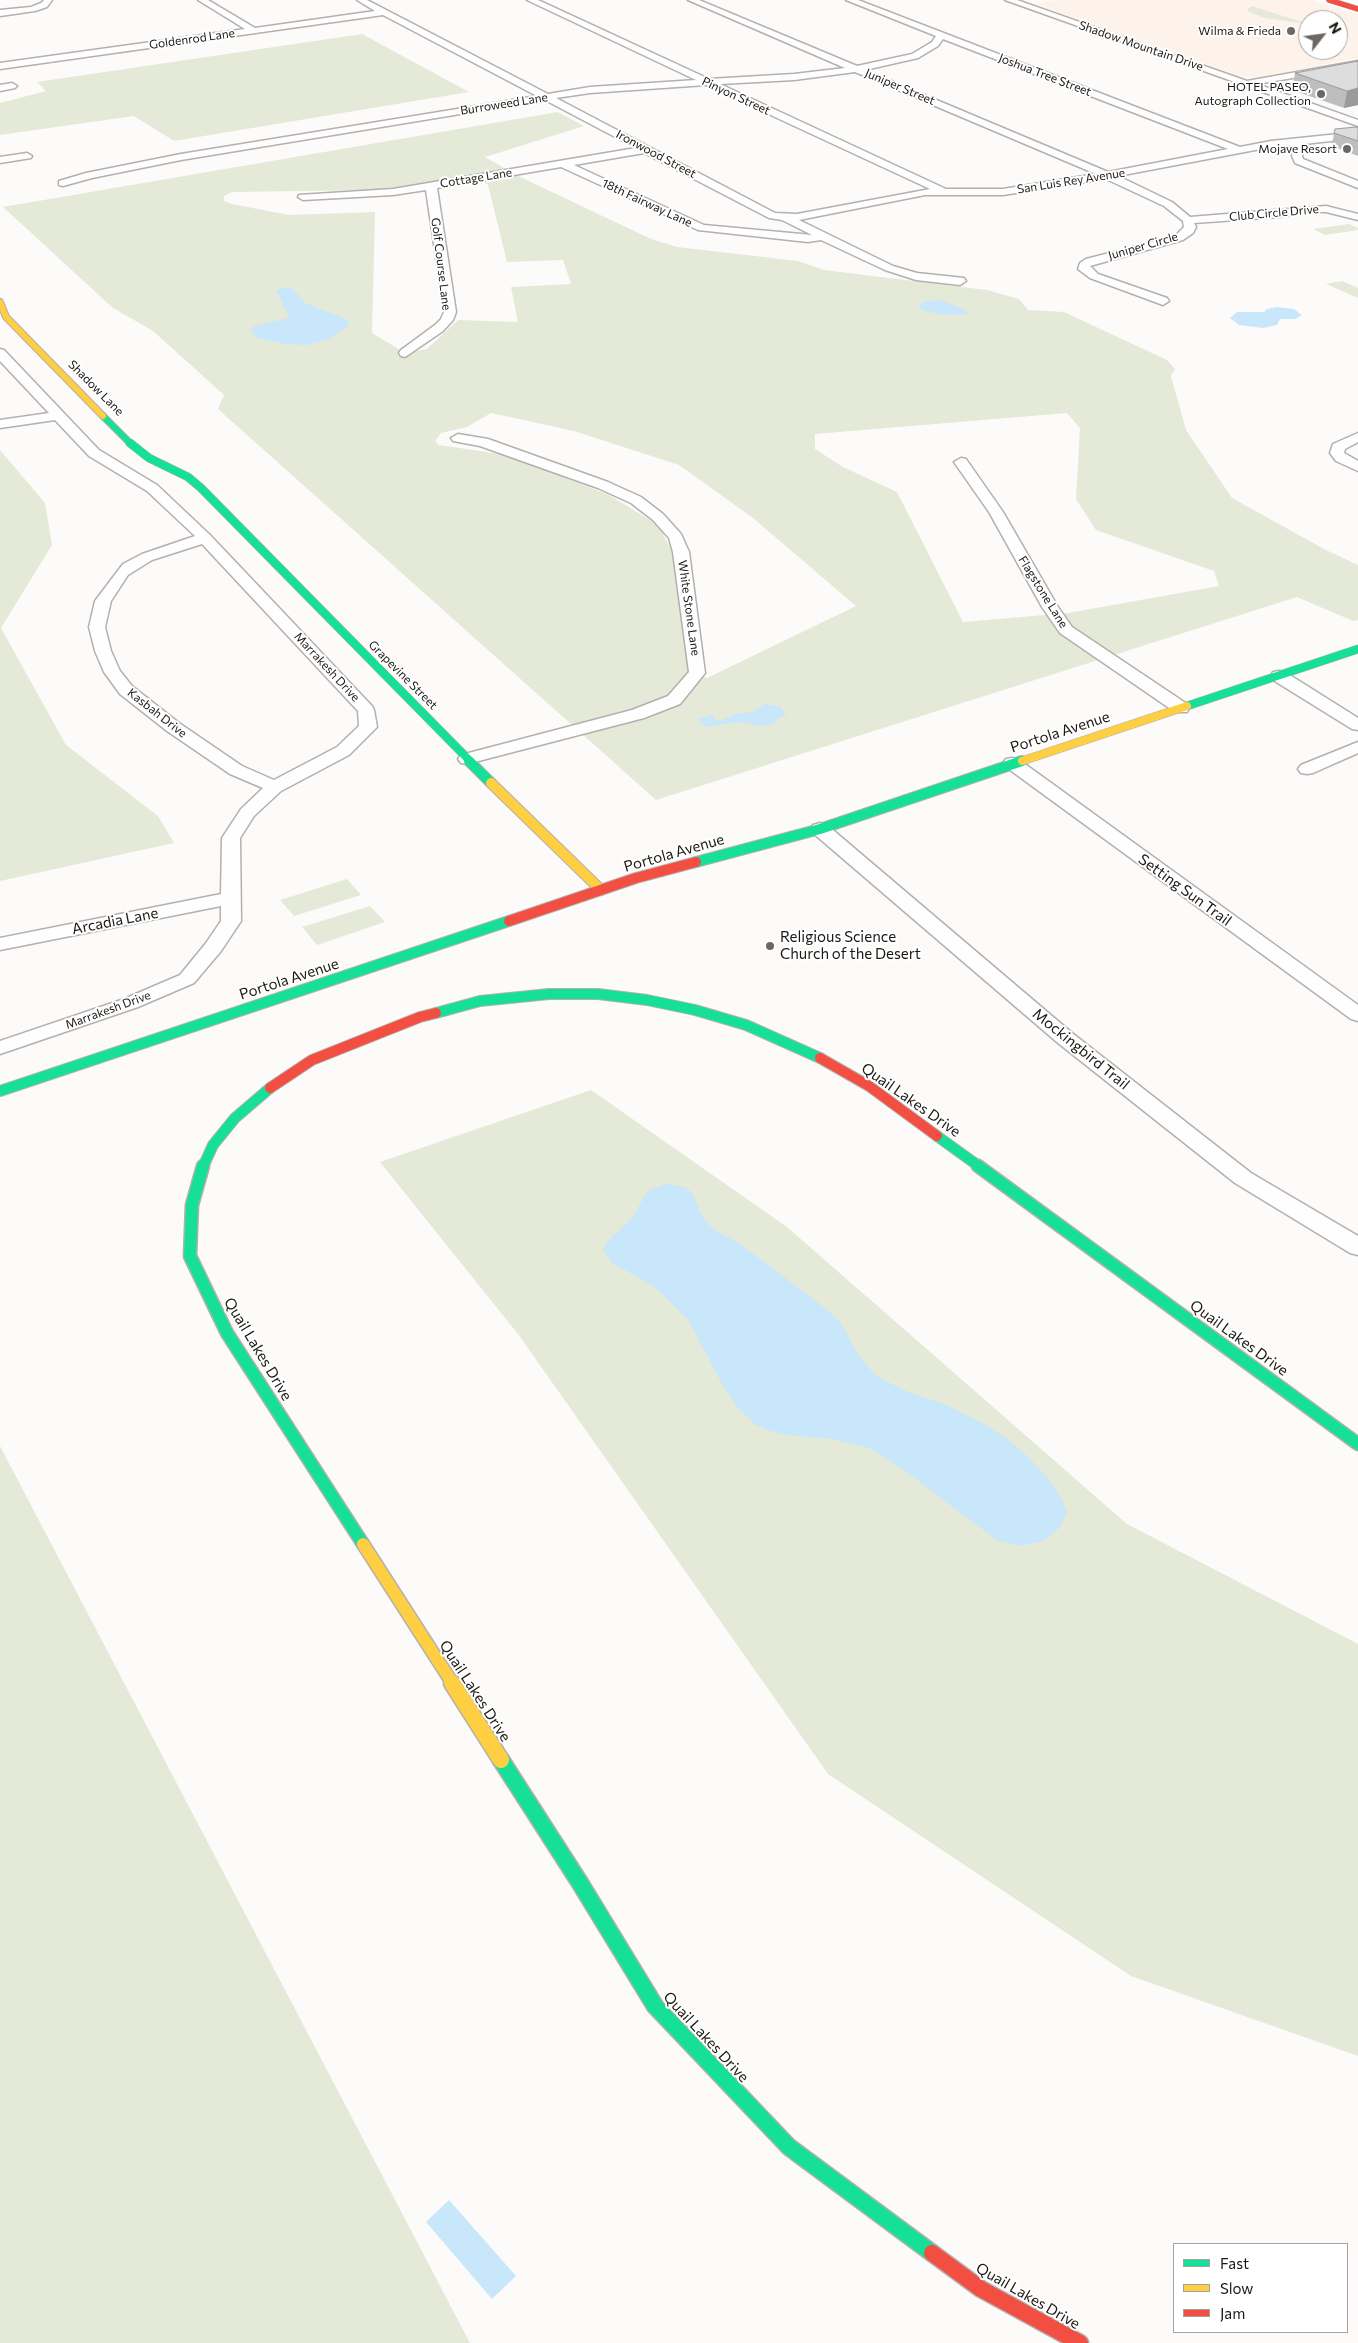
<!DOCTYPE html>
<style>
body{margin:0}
#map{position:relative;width:1358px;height:2343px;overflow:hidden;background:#fdfbfa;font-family:Commissioner,sans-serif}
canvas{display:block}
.legend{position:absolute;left:1173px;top:2243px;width:175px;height:90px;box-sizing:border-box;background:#fff;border:1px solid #a4a3a1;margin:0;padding:6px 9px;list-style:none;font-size:15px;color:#1c1814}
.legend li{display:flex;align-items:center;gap:10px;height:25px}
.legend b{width:25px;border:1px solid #a4a3a1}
.north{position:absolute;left:1298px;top:10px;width:50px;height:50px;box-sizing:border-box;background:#fff;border:1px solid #a4a3a1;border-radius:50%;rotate:60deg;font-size:14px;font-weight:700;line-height:20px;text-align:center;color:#1c1814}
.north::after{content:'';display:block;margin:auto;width:18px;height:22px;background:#6b6764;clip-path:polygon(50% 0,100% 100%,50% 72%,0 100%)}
</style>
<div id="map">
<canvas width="1358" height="2343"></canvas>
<ul class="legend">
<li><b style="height:6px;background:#16e098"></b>Fast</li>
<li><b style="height:6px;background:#ffcf43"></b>Slow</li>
<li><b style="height:6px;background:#f24e42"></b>Jam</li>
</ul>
<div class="north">N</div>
</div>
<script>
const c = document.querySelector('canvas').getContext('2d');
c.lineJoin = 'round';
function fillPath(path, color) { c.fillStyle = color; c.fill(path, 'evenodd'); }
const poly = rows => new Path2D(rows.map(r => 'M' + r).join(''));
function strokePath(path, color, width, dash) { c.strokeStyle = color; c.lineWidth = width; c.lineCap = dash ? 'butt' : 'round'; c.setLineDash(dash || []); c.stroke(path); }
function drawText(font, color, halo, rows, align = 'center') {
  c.font = font + ' Commissioner,sans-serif'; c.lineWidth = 4; c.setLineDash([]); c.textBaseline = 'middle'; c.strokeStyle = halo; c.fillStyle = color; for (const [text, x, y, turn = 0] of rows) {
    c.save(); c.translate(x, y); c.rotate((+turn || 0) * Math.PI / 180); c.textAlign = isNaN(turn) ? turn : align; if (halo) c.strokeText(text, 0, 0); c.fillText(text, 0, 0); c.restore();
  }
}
const built = poly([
 [1056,0,1312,0,1358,14,1358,58,1255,78,1240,76,1038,5,1039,3],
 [1308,20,1338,20,1338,50,1308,50]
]);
const green = poly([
 [1252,6,1308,24,1265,18,1249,12,1247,9],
 [362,34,469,92,174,141,134,116,0,135,0,103,46,91,37,82],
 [558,112,584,126,485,157,516,175,651,239,677,247,798,261,824,270,987,290,1019,299,1028,310,1064,312,1167,360,1175,369,1171,376,1186,430,1232,498,1324,549,1358,565,1358,620,1353,621,1297,597,656,800,218,409,224,395,153,331,113,308,3,207],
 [475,176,488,185,507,262,563,260,571,284,511,287,518,322,458,320,427,349,405,353,372,333,375,212,289,215,232,204,224,201,224,196,232,192,377,190],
 [491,413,574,431,679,465,753,518,856,606,707,678,694,672,673,553,660,529,650,520,609,495,507,455,439,445,435,441,441,433,467,427],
 [1067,413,1080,428,1076,499,1096,530,1214,571,1219,586,1068,613,963,622,897,492,843,467,815,449,815,434],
 [1349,224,1358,228,1358,230,1325,235,1313,229],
 [1342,281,1358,288,1358,298,1326,284],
 [0,450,45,503,52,545,1,628,66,745,158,816,174,843,0,881],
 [347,879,361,895,294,916,280,900],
 [370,906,385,922,317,945,302,927],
 [591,1090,787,1227,1127,1524,1358,1644,1358,2056,1131,1976,828,1774,518,1334,380,1162],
 [0,1446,470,2343,0,2343]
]);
const water = poly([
 [283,287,293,289,305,303,346,319,349,321,348,326,329,339,307,345,285,344,257,338,251,331,254,326,290,318,276,291],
 [940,300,966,310,967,314,943,315,925,311,918,307,923,302],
 [1277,307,1294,309,1302,315,1295,319,1280,319,1277,325,1263,328,1239,325,1230,318,1237,312,1264,312,1267,309],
 [765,704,780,707,786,715,778,718,775,723,763,726,740,722,706,727,698,719,712,715,715,720,719,721,736,714,752,712],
 [666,1184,685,1187,693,1194,702,1216,713,1229,735,1241,774,1269,831,1313,843,1326,859,1356,876,1376,906,1391,951,1407,982,1423,1006,1438,1028,1457,1048,1478,1062,1499,1067,1513,1059,1528,1043,1541,1021,1546,998,1541,908,1473,870,1448,832,1439,786,1435,770,1431,756,1425,738,1408,722,1384,688,1319,652,1285,612,1263,603,1249,609,1240,634,1216,642,1200,649,1190],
 [449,2200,516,2276,492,2299,426,2222]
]);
const street = poly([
 [44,0,52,0,47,7,35,11,0,16,0,10,31,7,41,3,44,0],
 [198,0,208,0,255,28,375,11,357,0,367,0,548,94,590,87,696,80,527,0,538,0,709,79,794,74,845,68,688,0,699,0,857,66,912,54,932,42,936,36,846,0,858,0,1240,147,1271,141,1358,132,1358,138,1304,144,1302,156,1303,159,1358,181,1358,188,1295,163,1292,156,1293,145,1271,147,1118,176,1172,202,1190,217,1326,206,1358,214,1358,220,1326,212,1310,212,1280,217,1194,223,1196,227,1193,233,1183,240,1090,266,1098,274,1167,298,1169,301,1163,305,1090,278,1078,269,1080,263,1086,259,1175,236,1184,227,1183,221,1164,206,1106,179,1003,195,925,195,799,220,893,266,917,273,964,278,966,281,960,285,916,280,885,270,821,240,808,242,698,230,561,167,437,188,456,312,453,320,443,331,405,357,401,356,399,353,401,350,435,325,441,319,444,312,426,190,393,195,303,200,298,197,299,195,393,189,636,148,545,100,181,160,92,178,63,186,59,185,59,181,86,173,181,154,537,96,383,15,0,69,0,63,245,29,198,0],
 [943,39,1228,149,1108,172,865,70,918,58,938,46,943,39],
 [855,72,1096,174,1003,189,946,189,720,84,794,80,855,72],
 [706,85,930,189,797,214,775,213,556,98,590,93,706,85],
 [644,153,769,218,782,220,812,235,704,225,574,165,644,153],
 [1005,0,1017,0,1247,81,1358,61,1358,67,1257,84,1358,120,1358,126,1005,0],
 [12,83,17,86,15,88,0,91,0,85,12,83],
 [27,153,32,156,31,158,0,163,0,157,27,153],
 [0,349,4,350,99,450,157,485,210,535,372,706,374,710,377,727,349,755,281,791,254,816,240,838,241,921,221,951,194,983,138,1007,0,1054,0,1041,124,999,180,975,206,943,221,921,221,906,0,950,0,938,221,894,222,838,241,809,263,788,230,774,167,731,120,694,104,672,95,651,89,627,95,601,123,564,142,554,195,536,147,491,89,456,55,420,0,428,0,420,49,413,0,361,0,349],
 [202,544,358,711,359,726,337,747,274,780,242,766,179,723,132,686,120,671,111,651,105,627,111,601,128,575,152,560,202,544],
 [1358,433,1358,442,1345,449,1344,453,1358,461,1358,471,1336,461,1330,453,1333,444,1358,433],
 [458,434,488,439,608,482,641,497,663,514,681,534,689,552,705,673,680,704,644,718,467,764,461,763,458,759,461,755,632,710,668,696,689,672,673,552,669,538,653,520,631,503,598,488,480,446,453,441,451,438,458,434],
 [961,458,966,459,1003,512,1058,607,1072,627,1187,704,1189,708,1187,712,1175,712,1060,633,1042,607,989,512,954,462,961,458],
 [1279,671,1285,672,1358,718,1358,730,1352,729,1273,680,1271,676,1273,672,1279,671],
 [1358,742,1358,753,1313,773,1307,774,1301,773,1298,769,1301,765,1358,742],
 [1012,758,1018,759,1358,1005,1358,1021,1351,1019,1006,767,1003,763,1006,759,1012,758],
 [820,823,827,825,1072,1033,1251,1173,1358,1236,1358,1255,1350,1253,1235,1183,1058,1043,813,833,811,829,813,825,820,823]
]);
const fastFar4 = poly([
 [103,416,132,445]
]);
const fastFar3 = poly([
 [130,443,149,458,188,477,201,488,471,762],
 [1187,706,1358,649],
 [1018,762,1022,761]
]);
const fastFar2 = poly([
 [469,761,491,783],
 [696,862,820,829,1022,761],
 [436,1013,480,1001,549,994,598,994,647,1000,695,1010,746,1025,820,1058],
 [0,1091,509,921],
 [937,1136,980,1167],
 [203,1167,213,1145,235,1118,270,1088]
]);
const fastFar1 = poly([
 [203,1166,192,1205,190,1256,227,1333,363,1544],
 [978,1166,1358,1444]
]);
const fast = poly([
 [501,1760,580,1883,655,2006,789,2147,932,2253]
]);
const slowFar4 = poly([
 [0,302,6,317,103,416]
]);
const slowFar3 = poly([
 [1022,761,1187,706]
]);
const slowFar2 = poly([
 [491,783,601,890]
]);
const slowFar1 = poly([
 [363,1544,453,1684]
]);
const slow = poly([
 [452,1683,501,1760]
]);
const jamFar2 = poly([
 [1329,0,1358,9]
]);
const jamFar1 = poly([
 [509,921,636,878,696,862],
 [820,1058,869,1086,937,1136],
 [270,1088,312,1060,420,1017,436,1013]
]);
const jam = poly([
 [932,2253,981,2289,1080,2343]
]);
const wall = poly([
 [1358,61,1358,105,1344,108,1292,90,1295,73],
 [1358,127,1358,156,1332,146,1334,133]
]);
const shadedWall = poly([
 [1358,88,1358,105,1344,108,1347,91]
]);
const building = poly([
 [1358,61,1358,88,1347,91,1295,73,1358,61],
 [1356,127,1358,127,1358,141,1334,133,1335,129,1356,127]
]);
const markers = [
 [1291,31,5,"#6b6764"],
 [1321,94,5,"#6b6764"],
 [1347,149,5,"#6b6764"],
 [770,946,5,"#6b6764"]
];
const farPoinames = [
 ["Wilma & Frieda",1281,31],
 ["HOTEL PASEO,",1311,87],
 ["Autograph Collection",1311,101],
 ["Mojave Resort",1337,149]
];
const farStreetnames = [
 ["Goldenrod Lane",192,39,-8],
 ["Shadow Mountain Drive",1141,46,19],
 ["Joshua Tree Street",1045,75,21],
 ["Juniper Street",900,87,23],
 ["Pinyon Street",736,96,25],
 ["Burroweed Lane",504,104,-9],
 ["Ironwood Street",656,154,28],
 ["Cottage Lane",476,178,-9],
 ["San Luis Rey Avenue",1071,181,-9],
 ["18th Fairway Lane",647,203,25],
 ["Club Circle Drive",1274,213,-5],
 ["Juniper Circle",1143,246,-16],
 ["Golf Course Lane",441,264,83],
 ["Shadow Lane",96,388,45],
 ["Flagstone Lane",1043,592,58],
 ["White Stone Lane",689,608,82],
 ["Marrakesh Drive",327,667,47],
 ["Grapevine Street",403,675,45],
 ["Kasbah Drive",157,713,38],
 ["Marrakesh Drive",108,1010,-20]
];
const streetNames = [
 ["Portola Avenue",1060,732,-18],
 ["Portola Avenue",674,853,-16],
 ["Setting Sun Trail",1185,890,36],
 ["Arcadia Lane",115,921,-11],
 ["Portola Avenue",289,979,-18],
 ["Mockingbird Trail",1081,1049,39],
 ["Quail Lakes Drive",911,1100,35],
 ["Quail Lakes Drive",1239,1338,36],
 ["Quail Lakes Drive",258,1349,59],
 ["Quail Lakes Drive",475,1691,57],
 ["Quail Lakes Drive",706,2037,47],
 ["Quail Lakes Drive",1028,2296,30]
];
const poiNames = [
 ["Religious Science",780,937],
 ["Church of the Desert",780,954]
];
fillPath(built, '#fef3ea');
fillPath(green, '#e4e9d8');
fillPath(water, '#c8e7fa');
strokePath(street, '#b3b0ae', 3);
strokePath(fastFar4, '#b3b0ae', 8);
strokePath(fastFar3, '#b3b0ae', 9);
strokePath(fastFar2, '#b3b0ae', 12);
strokePath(fastFar1, '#b3b0ae', 15);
strokePath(fast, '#b3b0ae', 19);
strokePath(slowFar4, '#b3b0ae', 8);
strokePath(slowFar3, '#b3b0ae', 9);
strokePath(slowFar2, '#b3b0ae', 12);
strokePath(slowFar1, '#b3b0ae', 15);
strokePath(slow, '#b3b0ae', 19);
strokePath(jamFar2, '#b3b0ae', 6);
strokePath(jamFar1, '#b3b0ae', 12);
strokePath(jam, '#b3b0ae', 19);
fillPath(street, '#fffefe');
strokePath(fastFar4, '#16e098', 6);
strokePath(fastFar3, '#16e098', 8);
strokePath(fastFar2, '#16e098', 10);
strokePath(fastFar1, '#16e098', 12);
strokePath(fast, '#16e098', 16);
strokePath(slowFar4, '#ffcf43', 6);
strokePath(slowFar3, '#ffcf43', 8);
strokePath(slowFar2, '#ffcf43', 10);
strokePath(slowFar1, '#ffcf43', 12);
strokePath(slow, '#ffcf43', 16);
strokePath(jamFar2, '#f24e42', 5);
strokePath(jamFar1, '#f24e42', 10);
strokePath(jam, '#f24e42', 16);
fillPath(wall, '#bfbebf');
fillPath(shadedWall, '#9b9b9b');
fillPath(building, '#deddde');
strokePath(building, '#9b9b9b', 1);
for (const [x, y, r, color] of markers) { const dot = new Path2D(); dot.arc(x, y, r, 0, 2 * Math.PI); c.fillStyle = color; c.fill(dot); strokePath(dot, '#fff', 2); }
drawText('12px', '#1c1814', '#fff', farPoinames, 'right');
drawText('12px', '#1c1814', '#fff', farStreetnames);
drawText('15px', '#1c1814', '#fff', streetNames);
drawText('15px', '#1c1814', '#fff', poiNames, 'left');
</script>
